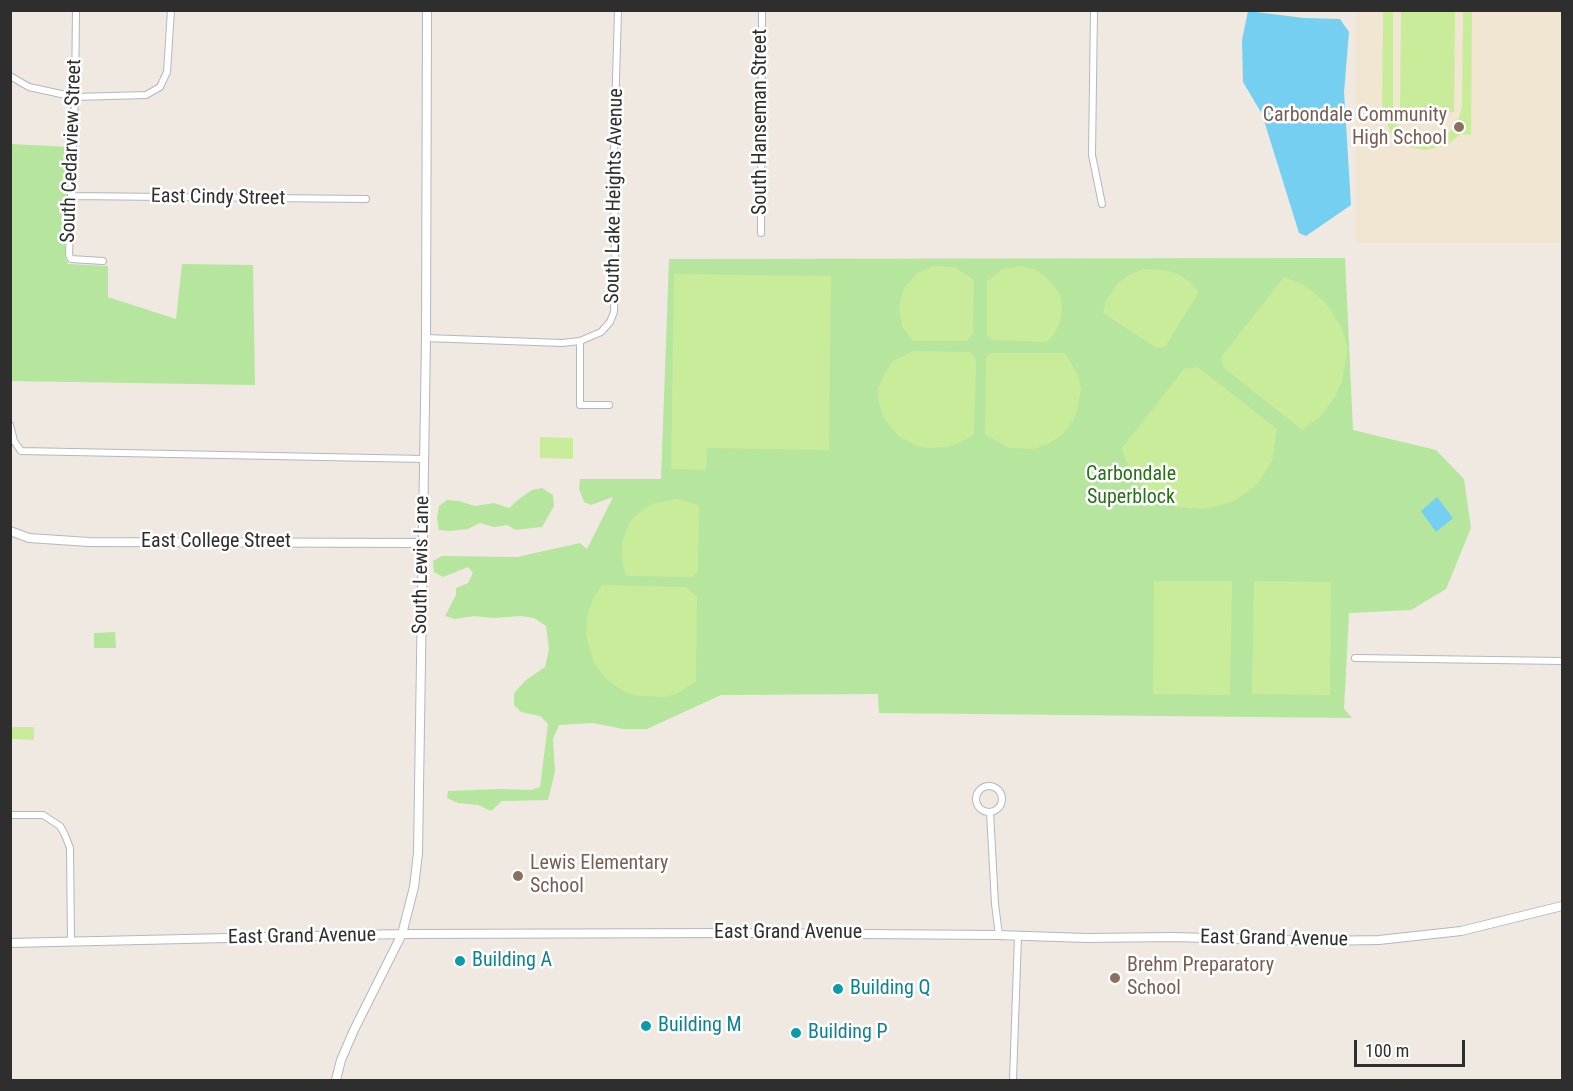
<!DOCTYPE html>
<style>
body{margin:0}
#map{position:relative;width:1573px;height:1091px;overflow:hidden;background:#efe9e1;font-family:"Roboto Condensed",sans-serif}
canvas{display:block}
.frame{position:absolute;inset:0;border:12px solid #2e2e2e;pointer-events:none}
.scale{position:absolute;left:1354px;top:1040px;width:111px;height:27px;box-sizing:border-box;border:3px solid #2e2e2e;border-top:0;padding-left:8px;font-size:18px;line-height:21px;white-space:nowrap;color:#2e2e2e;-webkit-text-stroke:4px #fff;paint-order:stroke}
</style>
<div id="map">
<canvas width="1573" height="1091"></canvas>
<div class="frame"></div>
<div class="scale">100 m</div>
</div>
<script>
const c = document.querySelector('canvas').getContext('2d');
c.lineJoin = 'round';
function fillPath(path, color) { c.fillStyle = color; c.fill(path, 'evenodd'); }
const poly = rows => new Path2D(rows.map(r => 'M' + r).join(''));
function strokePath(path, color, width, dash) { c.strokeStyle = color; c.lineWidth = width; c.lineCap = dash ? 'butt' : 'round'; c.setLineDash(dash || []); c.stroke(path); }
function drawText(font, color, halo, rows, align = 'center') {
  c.font = font + ' "Roboto Condensed",sans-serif'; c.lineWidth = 5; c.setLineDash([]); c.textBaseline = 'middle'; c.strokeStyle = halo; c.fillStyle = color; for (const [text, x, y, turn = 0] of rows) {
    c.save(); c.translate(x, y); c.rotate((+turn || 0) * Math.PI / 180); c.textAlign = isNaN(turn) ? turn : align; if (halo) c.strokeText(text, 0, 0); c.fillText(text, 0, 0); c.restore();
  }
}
const education = poly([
 [1356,11,1562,11,1562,243,1356,243]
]);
const green = poly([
 [11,144,69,147,65,256,68,264,108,266,108,297,176,319,182,264,253,265,255,385,11,381],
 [1345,258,1353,430,1436,450,1464,479,1471,528,1446,589,1411,610,1349,613,1344,709,1352,718,879,713,878,694,721,695,647,729,623,729,593,723,559,725,553,739,555,772,548,800,502,801,491,811,478,805,458,803,447,798,448,791,501,789,531,790,540,787,548,724,540,716,521,712,514,705,514,693,526,680,545,667,549,649,546,626,534,618,521,616,493,618,474,616,455,619,445,616,456,595,456,588,468,583,473,573,468,567,443,577,434,572,433,561,442,556,517,557,580,543,587,549,613,497,591,505,584,502,579,489,580,479,661,479,669,259],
 [542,488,553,495,554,506,542,527,515,530,508,525,494,527,480,523,468,529,450,531,439,530,437,518,439,506,447,500,459,501,475,506,494,503,509,508,519,499,532,490],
 [115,632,116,648,94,648,94,633]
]);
const pitch = poly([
 [1383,11,1393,11,1393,115,1397,125,1405,133,1414,139,1425,141,1436,140,1446,135,1454,128,1459,118,1462,107,1463,11,1472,11,1471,135,1461,134,1447,145,1425,150,1409,147,1391,133,1382,112],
 [1401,11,1455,11,1454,112,1400,111],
 [933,266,954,267,974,280,973,333,967,341,913,341,902,326,899,306,904,288,917,273],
 [1021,266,1034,269,1046,277,1060,294,1062,308,1060,322,1053,336,1046,342,992,340,987,335,987,281,1003,269],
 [1143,269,1164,270,1178,274,1190,282,1199,292,1165,347,1157,348,1103,313,1106,300,1119,282,1130,275],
 [674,274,831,276,829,450,707,448,706,470,671,469],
 [1284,277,1304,285,1325,302,1341,326,1348,348,1342,381,1335,397,1321,416,1302,430,1223,367,1222,356],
 [914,351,970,352,976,359,974,434,967,439,948,447,928,448,918,446,898,436,885,420,879,403,878,389,883,377,893,361],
 [990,353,1065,353,1078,375,1081,389,1077,411,1073,421,1062,435,1048,444,1032,449,1009,448,985,434,986,358],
 [1198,367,1277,429,1272,461,1259,482,1246,493,1232,502,1203,509,1178,507,1163,501,1150,492,1133,474,1126,461,1122,448,1184,369],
 [540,437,573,438,573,459,540,458],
 [676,499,699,505,698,571,693,577,626,576,623,566,622,542,630,522,637,514,652,504],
 [1154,581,1232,581,1230,695,1153,694],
 [1254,581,1331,582,1330,695,1252,694],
 [602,585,686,587,697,597,696,682,676,694,664,697,639,696,625,692,607,680,594,663,586,635,588,612,594,597],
 [11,727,34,727,34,740,11,739]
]);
const water = poly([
 [1248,11,1304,18,1340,19,1349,32,1344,92,1351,205,1306,236,1299,233,1262,114,1243,82,1242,40],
 [1437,497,1453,518,1436,532,1421,511]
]);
const street = poly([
 [76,10,75,97,69,255,71,259,103,261],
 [1094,10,1092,155,1102,204],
 [10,76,29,87,75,97,146,95,160,87,167,72,171,10],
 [71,196,366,199],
 [761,233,762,10],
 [426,338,562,343,580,341,601,332,610,322,614,312,615,282,614,150,618,10],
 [580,341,580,405,609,405],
 [10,425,14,441,21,451,424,459],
 [1355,658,1562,661],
 '976 799a13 13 0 1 1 26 0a13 13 0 1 1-26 0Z',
 [990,812,995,904,999,935],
 [10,815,43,815,60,826,65,835,70,848,71,941],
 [1013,1080,1018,936]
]);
const secondary = poly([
 [10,531,29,538,89,542,422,543],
 [10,943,402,934,731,933,997,935,1087,938,1172,937,1317,941,1379,940,1461,931,1562,906],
 [336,1080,341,1060,354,1030,402,934,414,887,418,853,426,338,427,10]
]);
const markers = [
 [1459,127,6,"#8d6e63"],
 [518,876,6,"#8d6e63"],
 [460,961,6,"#0f9aa8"],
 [1115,978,6,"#8d6e63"],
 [838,989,6,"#0f9aa8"],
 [646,1026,6,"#0f9aa8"],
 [796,1033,6,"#0f9aa8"]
];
const educationNames = [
 ["Carbondale Community",1447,116,"right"],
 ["High School",1447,139,"right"],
 ["Lewis Elementary",530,864],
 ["School",530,887],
 ["Brehm Preparatory",1127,966],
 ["School",1127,989]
];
const streetNames = [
 ["South Hanseman Street",761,122,-90],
 ["South Cedarview Street",72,151,-88],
 ["South Lake Heights Avenue",615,196,-89],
 ["East Cindy Street",218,198,1],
 ["East College Street",216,542],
 ["South Lewis Lane",422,565,-89],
 ["East Grand Avenue",788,933],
 ["East Grand Avenue",302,937,-1],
 ["East Grand Avenue",1274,939,1]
];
const parkNames = [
 ["Carbondale",1131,475],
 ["Superblock",1131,498]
];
const cultureNames = [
 ["Building A",472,961],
 ["Building Q",850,989],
 ["Building M",658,1026],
 ["Building P",808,1033]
];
fillPath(education, '#f0e6d1');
fillPath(green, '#b6e59e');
fillPath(pitch, '#c9ec9a');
fillPath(water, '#75cff0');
strokePath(street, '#b4b7c1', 8);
strokePath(secondary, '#b4b7c1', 10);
strokePath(street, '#fff', 6);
strokePath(secondary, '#fff', 8);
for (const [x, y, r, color] of markers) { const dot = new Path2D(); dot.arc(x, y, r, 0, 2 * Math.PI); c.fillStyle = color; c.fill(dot); strokePath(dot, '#fff', 2); }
drawText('20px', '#785e54', '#fff', educationNames, 'left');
drawText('20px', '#2e2e2e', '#fff', streetNames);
drawText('20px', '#2c6e1b', '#fff', parkNames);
drawText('20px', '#0d838f', '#fff', cultureNames, 'left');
</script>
